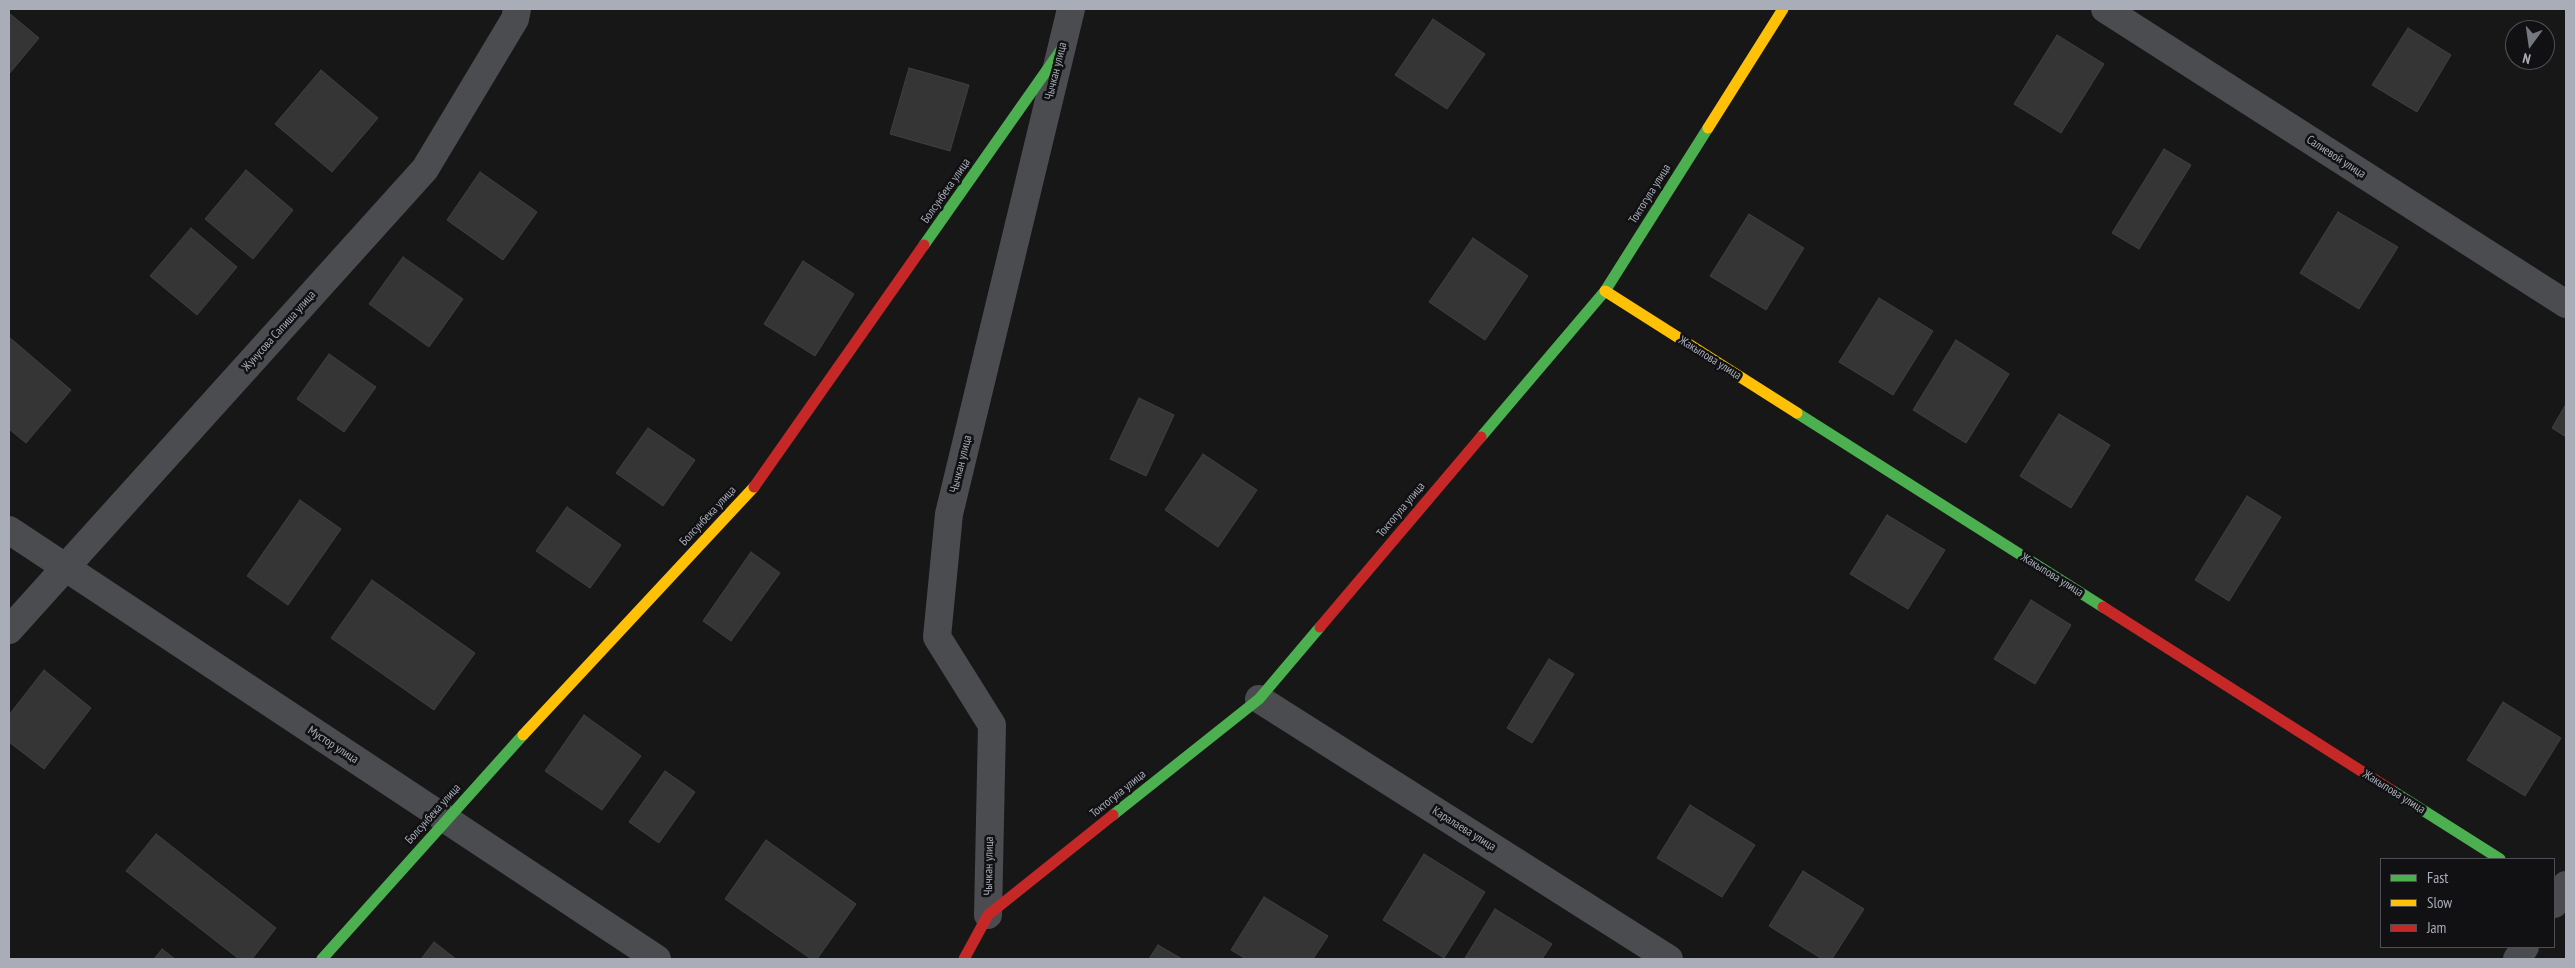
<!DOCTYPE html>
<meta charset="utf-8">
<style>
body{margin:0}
#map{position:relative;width:2575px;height:968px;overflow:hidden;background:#171717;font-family:"PT Sans Narrow",sans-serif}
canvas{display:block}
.frame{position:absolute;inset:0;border:10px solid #a8adb8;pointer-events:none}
.legend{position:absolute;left:2380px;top:858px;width:175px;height:90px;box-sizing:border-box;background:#111113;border:1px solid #4d4f55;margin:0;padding:6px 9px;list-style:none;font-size:15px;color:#a8adb8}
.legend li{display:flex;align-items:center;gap:10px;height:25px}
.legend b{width:25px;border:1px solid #4d4f55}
.north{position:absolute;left:2505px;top:20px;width:50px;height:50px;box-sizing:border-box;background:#111113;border:1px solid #4d4f55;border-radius:50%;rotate:194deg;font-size:14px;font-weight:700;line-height:20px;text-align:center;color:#a8adb8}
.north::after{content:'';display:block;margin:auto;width:18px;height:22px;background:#757880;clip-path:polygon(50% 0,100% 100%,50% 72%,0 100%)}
</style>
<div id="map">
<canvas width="2575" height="968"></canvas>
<div class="frame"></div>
<ul class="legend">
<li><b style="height:6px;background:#4caf50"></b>Fast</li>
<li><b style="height:6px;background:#ffc107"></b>Slow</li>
<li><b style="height:6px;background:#c62828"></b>Jam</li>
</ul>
<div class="north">N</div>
</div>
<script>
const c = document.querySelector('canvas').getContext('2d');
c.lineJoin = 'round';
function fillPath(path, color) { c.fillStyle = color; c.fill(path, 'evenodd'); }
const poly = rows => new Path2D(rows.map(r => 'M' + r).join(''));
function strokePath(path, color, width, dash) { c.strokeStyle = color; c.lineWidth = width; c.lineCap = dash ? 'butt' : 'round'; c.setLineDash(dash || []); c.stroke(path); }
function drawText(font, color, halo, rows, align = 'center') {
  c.font = font + ' "PT Sans Narrow",sans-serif'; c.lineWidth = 5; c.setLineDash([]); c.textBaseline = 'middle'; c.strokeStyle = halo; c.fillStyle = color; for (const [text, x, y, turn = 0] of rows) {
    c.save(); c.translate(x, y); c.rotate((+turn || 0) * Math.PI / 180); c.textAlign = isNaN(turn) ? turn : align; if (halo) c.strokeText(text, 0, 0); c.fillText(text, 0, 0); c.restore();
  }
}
const building = poly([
 [9,13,39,38,9,74,9,13],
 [1433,19,1485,54,1447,109,1395,75,1433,19],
 [2408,28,2451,55,2417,112,2372,85,2408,28],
 [2057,35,2104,64,2061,133,2014,104,2057,35],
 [909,68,969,85,950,151,890,134,909,68],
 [321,70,378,118,332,172,275,124,321,70],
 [2164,149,2191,165,2139,249,2112,233,2164,149],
 [246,170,293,210,253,259,205,219,246,170],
 [480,172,537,212,503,260,447,220,480,172],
 [2338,212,2398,247,2359,309,2300,273,2338,212],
 [1749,214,1804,248,1766,310,1710,276,1749,214],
 [191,228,237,267,197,315,150,276,191,228],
 [1473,238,1528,276,1485,340,1429,302,1473,238],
 [403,257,463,299,429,347,369,304,403,257],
 [803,261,854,294,815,356,764,324,803,261],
 [1879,298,1933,331,1893,395,1839,362,1879,298],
 [9,337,71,390,26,443,9,429,9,337],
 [1956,340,2009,374,1966,443,1913,410,1956,340],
 [329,354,376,387,344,432,297,399,329,354],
 [1139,398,1174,415,1146,476,1110,459,1139,398],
 [2566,404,2566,437,2552,428,2566,404],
 [2059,414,2110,445,2071,508,2020,476,2059,414],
 [648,428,695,460,663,506,616,473,648,428],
 [1203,454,1257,490,1218,547,1165,510,1203,454],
 [2247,496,2281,517,2229,601,2195,580,2247,496],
 [300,500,341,529,288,605,247,576,300,500],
 [567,507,621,545,590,588,536,551,567,507],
 [1887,515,1945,550,1908,609,1850,574,1887,515],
 [751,552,780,573,731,641,703,621,751,552],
 [372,580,475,653,434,710,331,638,372,580],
 [2031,600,2071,625,2035,684,1994,659,2031,600],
 [1549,659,1574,674,1532,743,1507,728,1549,659],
 [44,670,91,708,44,769,9,742,9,715,44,670],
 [2503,702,2561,738,2525,796,2467,760,2503,702],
 [584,715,641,756,602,810,545,771,584,715],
 [665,771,695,792,659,843,629,822,665,771],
 [1690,805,1755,845,1722,897,1657,858,1690,805],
 [156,834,276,928,252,959,239,959,126,871,156,834],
 [766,840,856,904,817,959,811,959,725,899,766,840],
 [1424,854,1485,892,1444,958,1383,920,1424,854],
 [1803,871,1864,909,1832,959,1822,959,1769,926,1803,871],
 [1264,897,1328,936,1313,959,1246,959,1231,950,1264,897],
 [1495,909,1552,944,1542,959,1465,958,1495,909],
 [434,942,456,959,421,959,434,942],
 [1158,945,1182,959,1149,959,1158,945],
 [162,949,175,959,154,959,162,949]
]);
const street = poly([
 [2105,9,2566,304],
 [9,530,657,959],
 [9,630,425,169,515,19,517,9],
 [1259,699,1669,959],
 [2554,904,2566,885],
 [988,915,992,725,937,637,949,514,1071,9],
 [2517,959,2525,947]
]);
const fast = poly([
 [924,245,1061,50],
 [1797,413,2103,607],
 [1481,437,1605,291,1708,128],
 [2391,790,2500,859],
 [1113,815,1259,699,1320,627],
 [322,959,523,735]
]);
const slow = poly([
 [1708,128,1783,9],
 [1605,291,1797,413],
 [523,735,754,487]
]);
const jam = poly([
 [754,487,924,245],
 [2103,607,2391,790],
 [1320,627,1481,437],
 [964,959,988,915,1113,815]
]);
const streetNames = [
 ["Чычкан улица",1056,71,-76],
 ["Салиевой улица",2336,157,33],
 ["Болсунбека улица",946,191,-55],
 ["Токтогула улица",1650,194,-58],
 ["Жунусова Сапиша улица",279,331,-48],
 ["Жакыпова улица",1710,358,32],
 ["Чычкан улица",961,464,-76],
 ["Токтогула улица",1401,510,-50],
 ["Болсунбека улица",708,516,-47],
 ["Жакыпова улица",2052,575,32],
 ["Мустор улица",333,745,33],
 ["Жакыпова улица",2394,792,32],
 ["Токтогула улица",1118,794,-39],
 ["Болсунбека улица",433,814,-48],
 ["Каралаева улица",1464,829,32],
 ["Чычкан улица",989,866,-89]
];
fillPath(building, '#353536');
strokePath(building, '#3f4043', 1);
strokePath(street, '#4b4c50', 28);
strokePath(fast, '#4caf50', 11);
strokePath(slow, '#ffc107', 11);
strokePath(jam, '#c62828', 11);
drawText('12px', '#a8adb8', '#111113', streetNames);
</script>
